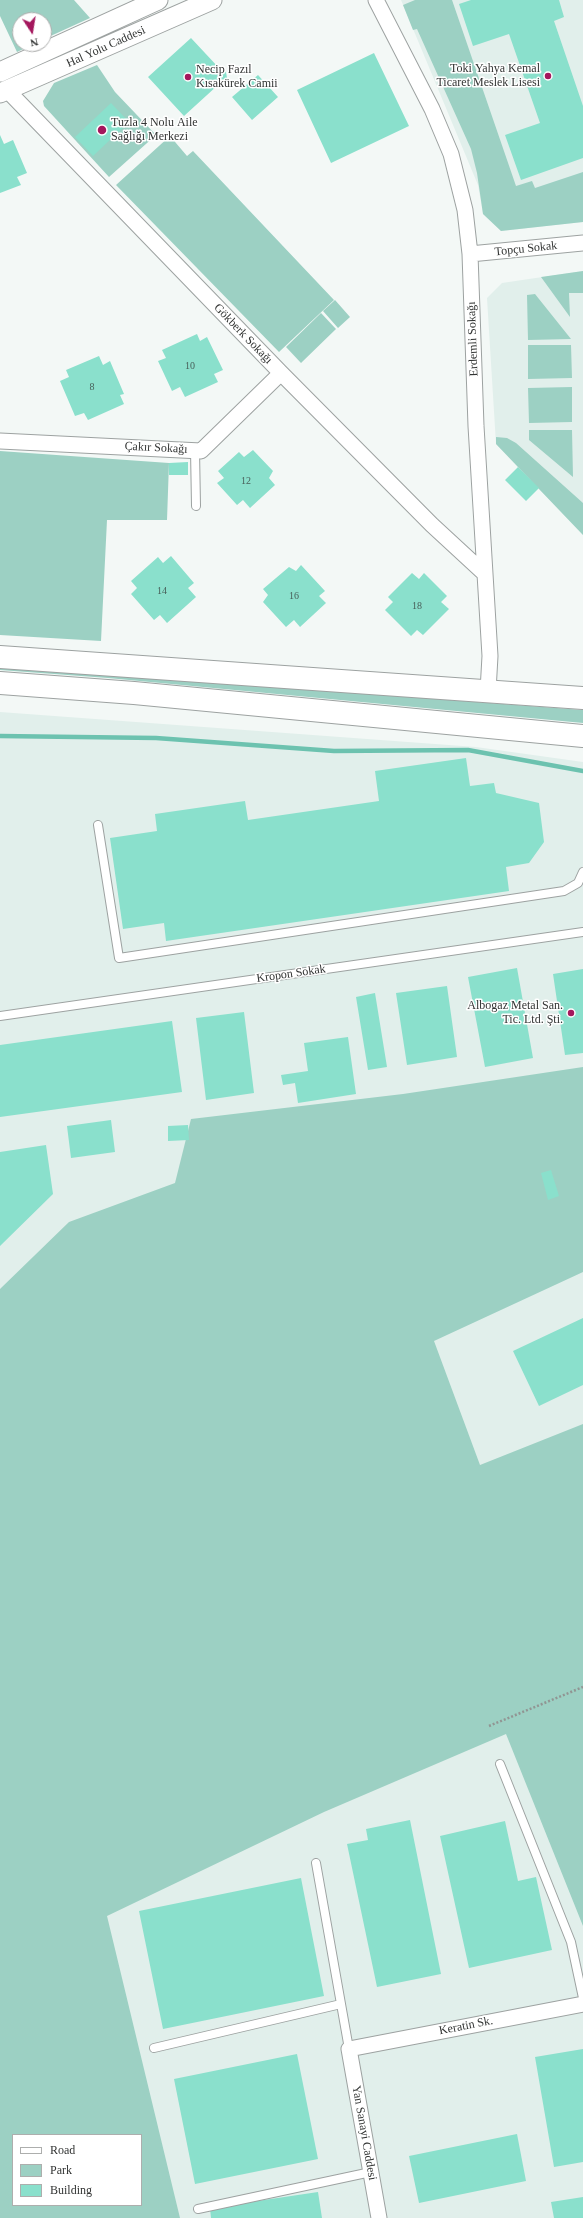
<!DOCTYPE html>
<meta charset="utf-8">
<style>
body{margin:0}
#map{position:relative;width:583px;height:2218px;overflow:hidden;background:#f3f8f6;font-family:Georgia,serif}
canvas{display:block}
.legend{position:absolute;left:12px;top:2134px;width:130px;height:72px;box-sizing:border-box;background:#fff;border:1px solid #adaead;margin:0;padding:5px 7px;list-style:none;font-size:12px;color:#323433}
.legend li{display:flex;align-items:center;gap:8px;height:20px}
.legend b{width:20px;border:1px solid #adaead}
.north{position:absolute;left:12px;top:12px;width:40px;height:40px;box-sizing:border-box;background:#fff;border:1px solid #adaead;border-radius:50%;rotate:168deg;font-size:11px;font-weight:700;line-height:16px;text-align:center;color:#323433}
.north::after{content:'';display:block;margin:auto;width:14px;height:18px;background:#a4175d;clip-path:polygon(50% 0,100% 100%,50% 72%,0 100%)}
</style>
<div id="map">
<canvas width="583" height="2218"></canvas>
<ul class="legend">
<li><b style="height:5px;background:#fff"></b>Road</li>
<li><b style="height:11px;background:#9cd0c3"></b>Park</li>
<li><b style="height:11px;background:#8ae0cc"></b>Building</li>
</ul>
<div class="north">N</div>
</div>
<script>
const ctx = document.querySelector('canvas').getContext('2d');
ctx.lineJoin = 'round';
function fill(path, color) { ctx.fillStyle = color; ctx.fill(path, 'evenodd'); }
const toPath = rows => new Path2D(rows.map(r => 'M' + r).join(''));
function stroke(path, color, width, dash) { ctx.strokeStyle = color; ctx.lineWidth = width; ctx.lineCap = dash ? 'butt' : 'round'; ctx.setLineDash(dash || []); ctx.stroke(path); }
function drawText(font, color, halo, rows, align = 'center') {
  ctx.font = font + ' Georgia,serif'; ctx.lineWidth = 3; ctx.setLineDash([]); ctx.textBaseline = 'middle'; ctx.strokeStyle = halo; ctx.fillStyle = color; for (const [text, x, y, turn = 0] of rows) {
    ctx.save(); ctx.translate(x, y); ctx.rotate((+turn || 0) * Math.PI / 180); ctx.textAlign = isNaN(turn) ? turn : align; if (halo) ctx.strokeText(text, 0, 0); ctx.fillText(text, 0, 0); ctx.restore();
  }
}
fill(toPath([
 [401,0,583,0,583,222,501,231,483,214,478,185],
 [583,271,583,535,496,444,487,298,502,283],
 [0,712,476,747,583,762,583,2218,0,2218],
 [13,2135,141,2135,141,2205,13,2205]
]), '#e1efeb');
fill(toPath([
 [0,0,74,0,90,18,44,39,44,20,20,20,20,44,34,44,17,52,0,16],
 [415,0,452,0,516,186,532,181,535,188,583,172,583,222,501,231,483,214,477,173,471,149,417,29,413,30,403,5],
 [97,65,115,92,156,135,109,177,44,106,43,101,54,83],
 [170,136,187,156,193,151,334,300,279,352,116,185],
 [583,271,583,293,569,293,570,317,541,277],
 [535,294,571,339,528,340,527,295],
 [335,300,350,317,338,328,323,311],
 [321,313,336,329,301,363,286,347],
 [528,345,571,345,572,378,528,379],
 [572,387,572,422,529,423,528,388],
 [529,430,572,430,573,477,529,440],
 [496,437,507,438,516,443,583,503,583,535,496,444],
 [0,451,169,463,167,520,107,520,101,641,0,635],
 [0,666,583,710,583,723,108,678,0,670],
 [583,1067,583,1272,434,1341,480,1465,583,1424,583,1926,506,1734,324,1812,107,1916,180,2218,0,2218,0,1289,69,1222,175,1183,191,1119,403,1094],
 [13,2135,141,2135,141,2205,13,2205]
]), '#9cd0c3');
stroke(toPath([
 [0,736,156,738,334,751,468,750,583,771]
]), '#6cc2af', 4.5);
fill(toPath([
 [471,0,559,0,564,17,554,21,583,106,583,158,521,180,505,135,540,123,509,34,473,46,459,4],
 [191,38,219,68,226,72,227,78,225,83,218,85,184,116,148,77],
 [374,53,409,126,331,163,297,90],
 [258,75,278,97,252,120,232,97],
 [111,103,129,122,93,156,75,137],
 [0,135,4,144,13,140,27,173,17,177,21,185,0,193],
 [197,334,200,341,207,337,223,370,214,374,218,382,185,397,180,387,172,391,158,361,166,358,162,350],
 [99,356,103,365,110,361,124,394,120,395,124,404,88,420,84,413,75,416,60,381,69,377,66,370],
 [253,450,273,471,269,478,275,485,250,508,243,500,237,505,217,483,224,478,218,471,239,452,244,457],
 [188,462,188,475,169,475,169,463],
 [518,467,539,488,526,501,505,480],
 [171,556,194,583,188,588,196,597,167,623,160,615,154,620,131,594,137,588,131,581,158,557,163,563],
 [301,565,325,591,319,596,326,603,300,627,294,620,286,627,263,602,268,595,263,589,289,567,296,571],
 [412,573,419,579,424,573,447,596,441,602,449,609,423,635,417,630,411,636,385,610,393,602,388,597],
 [466,758,470,786,494,783,496,793,539,803,544,842,529,863,506,867,509,891,166,941,164,923,123,929,110,838,157,831,155,814,245,801,248,820,379,801,375,771],
 [517,968,533,1058,485,1067,468,977],
 [583,969,583,1053,565,1055,553,974],
 [447,986,457,1057,407,1065,396,993],
 [375,993,387,1067,368,1070,356,997],
 [244,1012,254,1093,206,1100,196,1018],
 [172,1021,182,1092,0,1117,0,1045],
 [348,1037,356,1094,298,1103,295,1083,283,1085,281,1075,308,1071,304,1043],
 [111,1120,115,1152,71,1158,67,1126],
 [188,1125,189,1140,168,1141,168,1126],
 [46,1145,53,1194,0,1246,0,1152],
 [551,1170,559,1196,548,1200,541,1173],
 [583,1318,583,1385,539,1406,513,1351],
 [410,1820,441,1974,377,1987,347,1844,368,1840,366,1829],
 [505,1821,518,1881,536,1877,552,1950,469,1968,440,1836],
 [301,1878,324,1996,163,2029,139,1911],
 [583,2049,583,2162,554,2167,535,2057],
 [297,2054,318,2159,195,2184,174,2079],
 [517,2134,526,2181,419,2203,409,2156],
 [318,2192,322,2218,211,2218,210,2208],
 [583,2197,583,2218,554,2218,551,2202]
]), '#8ae0cc');
const service = toPath([
 [195,450,196,506],
 [98,825,119,958,564,891,578,883,583,872],
 [0,1016,583,932],
 [500,1764,571,1942,583,1998],
 [316,1863,349,2049],
 [154,2048,341,2004],
 [198,2209,371,2172]
]);
const minor = toPath([
 [376,0,432,109,451,154,465,210,470,254,476,426,490,656,488,691],
 [7,90,281,373,432,525,484,573],
 [470,254,583,243],
 [0,441,201,451,281,373],
 [379,2218,349,2049,583,2004]
]);
const tertiary = toPath([
 [0,72,158,0],
 [0,93,212,0]
]);
const secondary = toPath([
 [0,657,583,698],
 [0,683,134,693,583,736]
]);
stroke(service, '#9da2a1', 10);
stroke(minor, '#9da2a1', 17);
stroke(tertiary, '#9da2a1', 21);
stroke(secondary, '#9da2a1', 24);
stroke(toPath([
 [489,1726,583,1687]
]), '#919593', 2.5, [2, 2]);
stroke(service, '#fff', 8);
stroke(minor, '#fff', 15);
stroke(tertiary, '#fff', 19);
stroke(secondary, '#fff', 22);
for (const [x, y, r, color] of [
 [548,76,4,"#a4175d"],
 [188,77,4,"#a4175d"],
 [102,130,5,"#a4175d"],
 [571,1013,4,"#a4175d"]
]) { const dot = new Path2D(); dot.arc(x, y, r, 0, 2 * Math.PI); ctx.fillStyle = color; ctx.fill(dot); stroke(dot, '#fff', 1.5); }
drawText('10px', '#485f59', null, [
 ["10",190,366],
 ["8",92,387],
 ["12",246,481],
 ["14",162,591],
 ["16",294,596],
 ["18",417,606]
]);
drawText('12px', '#323433', '#fff', [
 ["Hal Yolu Caddesi",106,47,-24],
 ["Topçu Sokak",526,249,-6],
 ["Gökberk Sokağı",243,334,46],
 ["Erdemli Sokağı",473,339,-92],
 ["Çakır Sokağı",156,448,3],
 ["Kropon Sokak",291,974,-8],
 ["Keratin Sk.",466,2026,-11],
 ["Yan Sanayi Caddesi",364,2133,80]
]);
drawText('12px', '#323433', '#fff', [
 ["Toki Yahya Kemal",540,69],
 ["Ticaret Meslek Lisesi",540,83],
 ["Necip Fazıl",196,70,"left"],
 ["Kısakürek Camii",196,84,"left"],
 ["Tuzla 4 Nolu Aile",111,123,"left"],
 ["Sağlığı Merkezi",111,137,"left"],
 ["Albogaz Metal San.",563,1006],
 ["Tic. Ltd. Şti.",563,1020]
], 'right');
</script>
